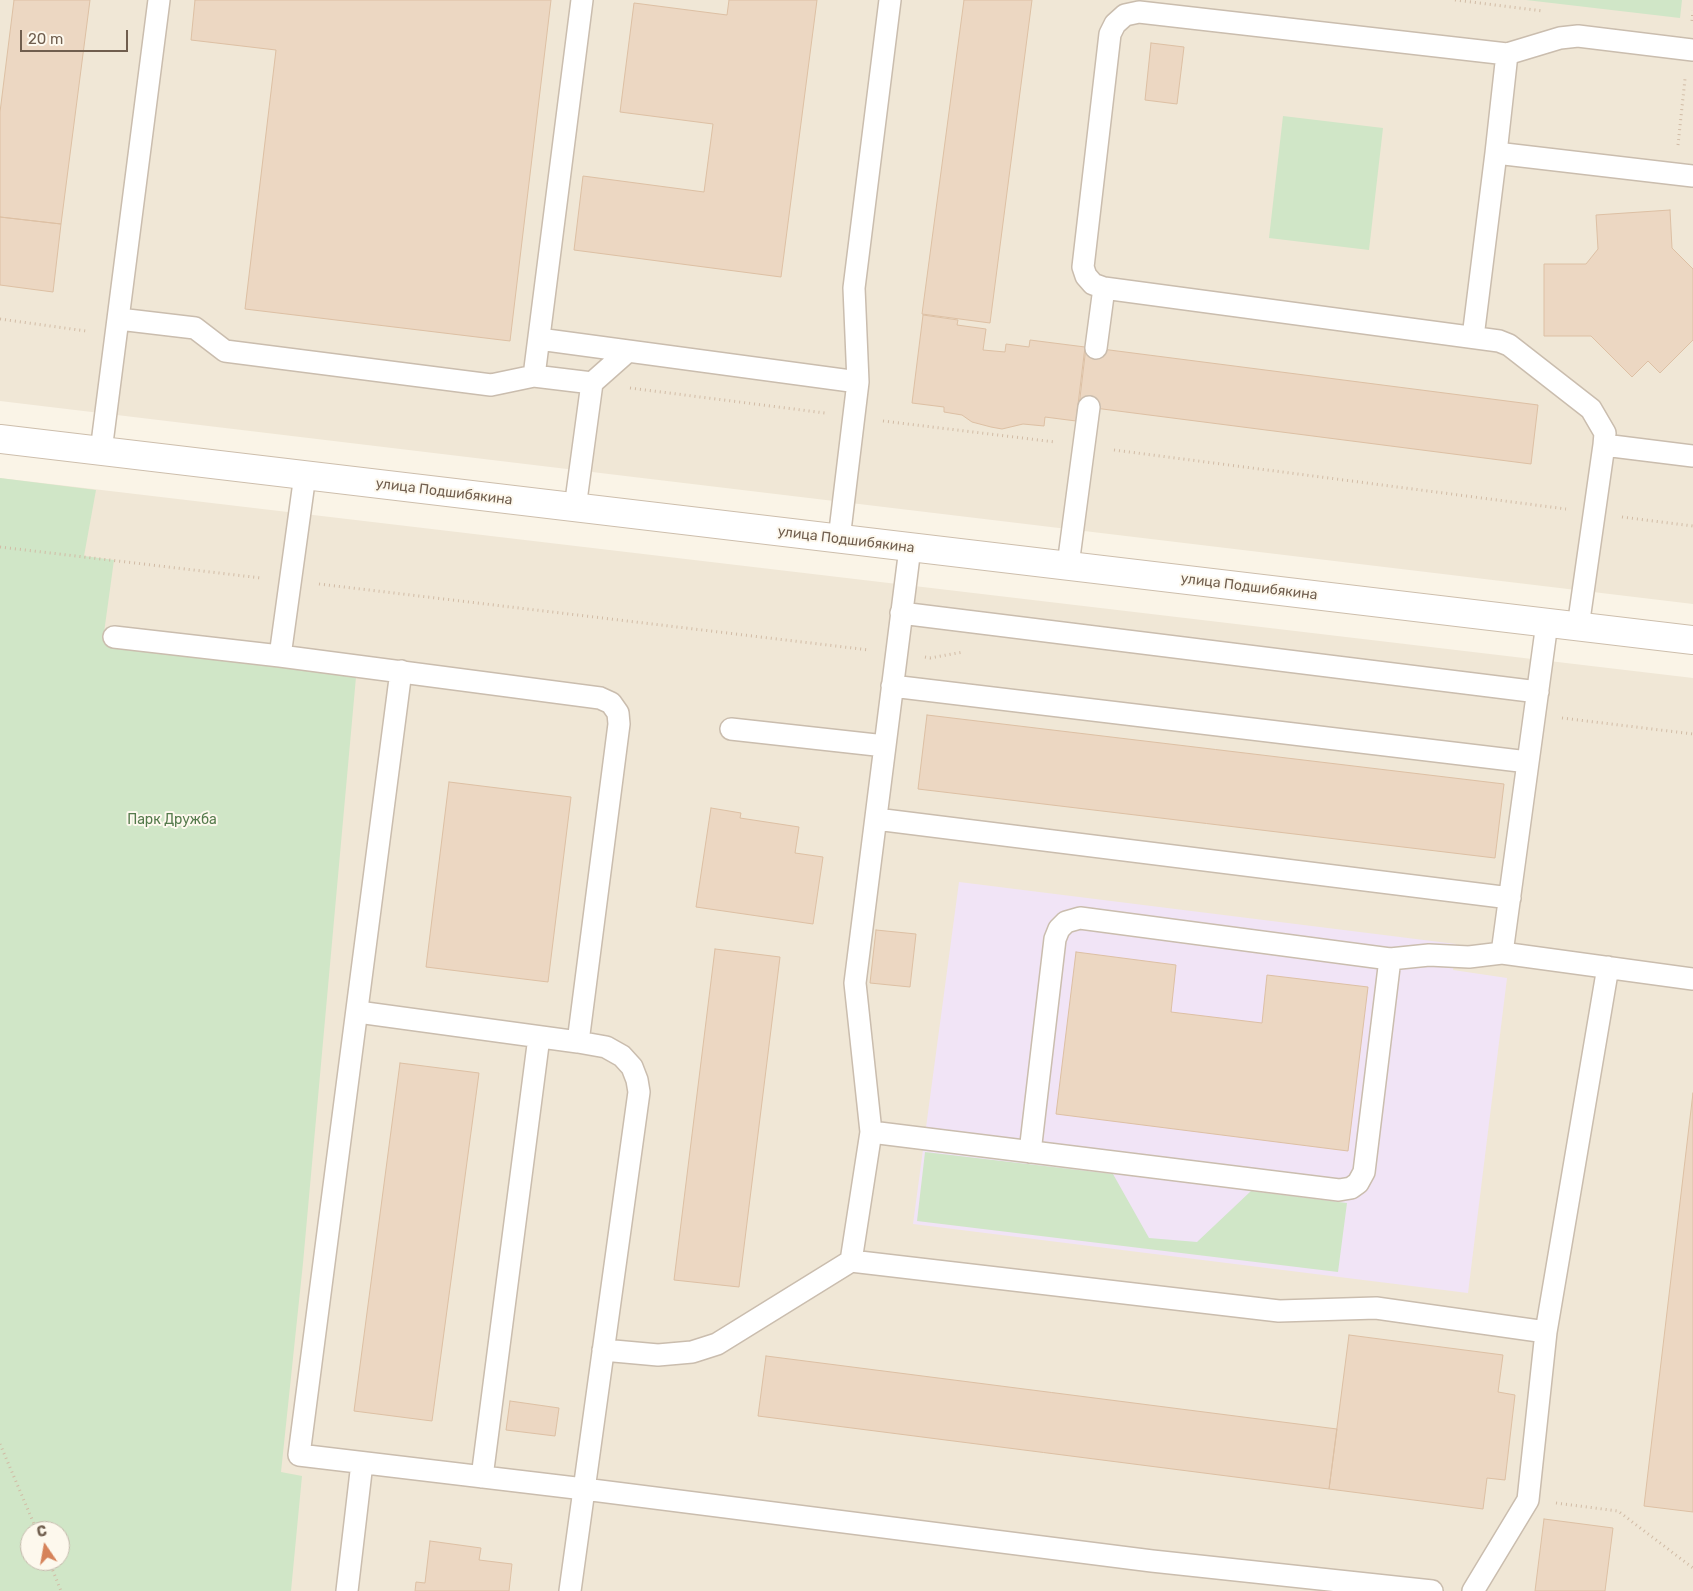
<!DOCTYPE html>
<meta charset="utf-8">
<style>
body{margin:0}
#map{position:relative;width:1693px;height:1591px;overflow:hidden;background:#faf4e7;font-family:Rubik,sans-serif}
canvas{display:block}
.north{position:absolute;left:20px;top:1521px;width:50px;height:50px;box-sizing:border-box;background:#fdf8ed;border:1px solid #c5baad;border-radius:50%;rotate:348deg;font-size:14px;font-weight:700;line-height:20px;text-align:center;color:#705e4e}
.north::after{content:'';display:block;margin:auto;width:18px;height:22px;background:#d6835a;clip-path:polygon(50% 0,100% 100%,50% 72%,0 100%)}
.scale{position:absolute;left:20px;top:30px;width:108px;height:22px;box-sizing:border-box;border:2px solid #705e4e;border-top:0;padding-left:6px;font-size:15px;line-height:18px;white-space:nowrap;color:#705e4e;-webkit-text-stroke:4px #fdf8ed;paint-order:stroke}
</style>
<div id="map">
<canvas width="1693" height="1591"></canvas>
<div class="north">С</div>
<div class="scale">20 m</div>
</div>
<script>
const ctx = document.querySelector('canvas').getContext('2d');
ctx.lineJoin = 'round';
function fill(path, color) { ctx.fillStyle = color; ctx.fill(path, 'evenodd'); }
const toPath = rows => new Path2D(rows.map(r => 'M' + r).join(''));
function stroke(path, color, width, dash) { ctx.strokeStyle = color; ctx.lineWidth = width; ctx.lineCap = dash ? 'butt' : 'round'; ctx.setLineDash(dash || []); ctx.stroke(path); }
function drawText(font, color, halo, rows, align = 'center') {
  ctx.font = font + ' Rubik,sans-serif'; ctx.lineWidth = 4; ctx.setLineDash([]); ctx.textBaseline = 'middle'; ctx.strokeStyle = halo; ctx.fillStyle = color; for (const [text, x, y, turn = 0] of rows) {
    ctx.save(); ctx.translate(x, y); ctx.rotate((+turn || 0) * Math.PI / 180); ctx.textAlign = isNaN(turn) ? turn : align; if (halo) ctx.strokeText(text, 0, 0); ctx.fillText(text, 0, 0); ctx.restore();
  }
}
fill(toPath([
 [0,0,1693,0,1693,604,0,401],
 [0,478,1693,678,1693,1591,0,1591],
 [30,1531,60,1531,60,1561,30,1561]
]), '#f0e7d6');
fill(toPath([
 [959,882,1456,944,1453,970,1507,978,1468,1293,913,1224]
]), '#f1e4f6');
fill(toPath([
 [1526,0,1682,0,1680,18],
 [1283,116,1383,128,1369,250,1269,238],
 [0,478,96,490,84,556,114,560,103,640,357,666,303,1263,281,1472,302,1476,291,1591,0,1591],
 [30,1531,60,1531,60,1561,30,1561],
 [925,1152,1113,1174,1149,1238,1197,1242,1251,1191,1347,1203,1338,1272,917,1221]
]), '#d0e6c7');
const building = toPath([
 [14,0,90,0,61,224,0,217,0,112,14,0],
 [195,0,551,0,510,341,245,309,276,50,191,40,195,0],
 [729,0,817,0,781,277,574,250,583,176,704,192,713,124,620,112,634,3,727,15,729,0],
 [964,0,1032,0,990,323,922,314,964,0],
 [1151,43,1184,47,1177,104,1145,100,1151,43],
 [1670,210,1672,248,1693,269,1693,340,1660,373,1648,361,1632,377,1591,336,1544,336,1544,264,1586,264,1598,249,1596,215,1670,210],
 [0,217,61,224,53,292,0,285,0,217],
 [923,315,958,320,957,325,986,329,983,350,1005,352,1006,344,1029,347,1030,340,1085,347,1076,421,1045,417,1044,426,1023,424,1002,429,991,427,972,422,962,415,944,412,944,407,912,403,923,315],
 [1086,347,1538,405,1531,464,1079,406,1086,347],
 [927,715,1504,784,1495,858,918,789,927,715],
 [449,782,571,797,548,982,426,967,449,782],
 [711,808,741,813,740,818,799,827,795,853,823,857,813,924,696,907,711,808],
 [876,930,916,934,910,987,870,983,876,930],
 [715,949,780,957,739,1287,674,1280,715,949],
 [1076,952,1176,965,1171,1012,1262,1023,1267,975,1368,987,1348,1151,1056,1114,1076,952],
 [400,1063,479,1073,432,1421,354,1411,400,1063],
 [1693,1093,1693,1512,1644,1506,1693,1093],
 [1349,1335,1503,1355,1498,1392,1515,1395,1505,1480,1487,1478,1483,1509,1329,1489,1349,1335],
 [766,1356,1337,1429,1329,1489,758,1416,766,1356],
 [510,1401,559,1408,555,1436,506,1430,510,1401],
 [1544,1519,1613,1528,1605,1591,1535,1591,1544,1519],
 [430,1541,481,1548,479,1560,512,1564,509,1591,415,1591,416,1582,425,1583,430,1541]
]);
fill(building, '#ecd7c2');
stroke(building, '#ddc0a4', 1);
const lane = toPath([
 [1496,153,1507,54],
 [1104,288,1093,284,1086,276,1083,267,1110,34,1115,24,1125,15,1139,12,1507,54,1560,38,1578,36,1693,50],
 [119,319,195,328,225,351,491,385,534,376],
 [1473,337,1496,153,1693,176],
 [539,339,858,382],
 [1096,348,1104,288,1499,341,1509,345,1591,409,1605,433,1604,445],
 [592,383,627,352],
 [101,451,159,0],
 [305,475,280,656,600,698,611,703,618,713,619,724,578,1042],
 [575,508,592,383,534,376,582,0],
 [839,539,858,382,854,288,890,0],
 [1068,565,1089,407],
 [901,613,1538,692],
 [1547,623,1502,953,1693,979],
 [1578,627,1604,445,1693,456],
 [114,637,280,656],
 [401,671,299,1455,584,1489,1152,1561,1432,1591],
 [892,686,1528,762],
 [731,729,885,746],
 [876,819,1510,898],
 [358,1012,578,1042,606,1047,622,1056,632,1067,637,1080,639,1092,570,1591],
 [871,1132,1339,1190,1351,1188,1358,1183,1364,1172,1390,959],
 [1030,1152,1055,939,1059,929,1066,922,1080,918,1390,959,1429,955,1469,957,1502,953],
 [851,1261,1279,1311,1376,1308,1546,1332,1528,1500,1473,1591],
 [1546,1332,1608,967],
 [603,1350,658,1355,692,1352,717,1344,851,1261,871,1132,855,983,910,548],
 [482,1477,539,1037],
 [347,1591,362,1463]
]);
const secondary = toPath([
 [0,439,1693,640]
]);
stroke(lane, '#cabdae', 24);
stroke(secondary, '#cdbeac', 30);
stroke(toPath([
 [1455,0,1543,11],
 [1692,21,1693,11],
 [1678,145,1685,79],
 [0,319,86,331],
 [630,388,825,413],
 [883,421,1055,442],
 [1114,450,1566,509],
 [1622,517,1693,526],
 [0,547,261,578],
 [319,584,869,650],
 [925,657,930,658,963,652],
 [1562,718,1693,734],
 [0,1444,37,1531],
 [1556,1503,1618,1511,1693,1568],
 [49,1561,61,1591]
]), '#d1bba5', 3, [1, 4]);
stroke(lane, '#fff', 21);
stroke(secondary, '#fff', 28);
drawText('14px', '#705e4e', '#fdf8ed', [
 ["улица Подшибякина",444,492,7],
 ["улица Подшибякина",846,540,7],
 ["улица Подшибякина",1249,587,7]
]);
drawText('14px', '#547a4b', '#fdf8ed', [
 ["Парк Дружба",172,820]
]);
</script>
